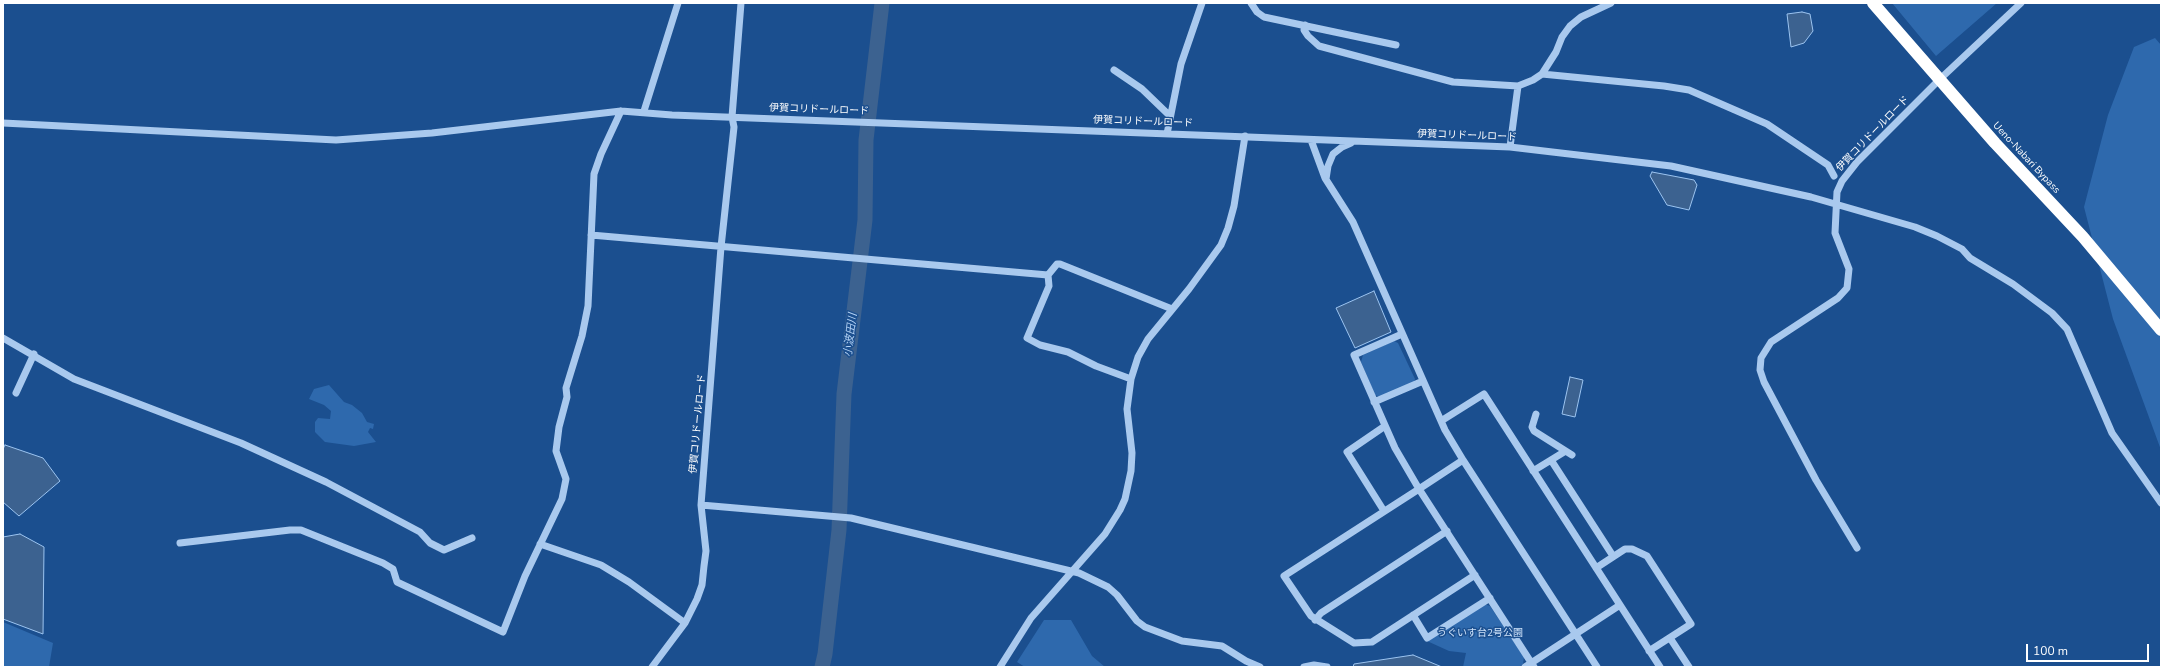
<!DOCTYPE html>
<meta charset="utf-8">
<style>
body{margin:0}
#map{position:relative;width:2164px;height:670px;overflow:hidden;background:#1b4f8f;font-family:"Nunito Sans",sans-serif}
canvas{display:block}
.frame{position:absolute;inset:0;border:4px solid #fff;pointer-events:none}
.scale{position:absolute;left:2026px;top:644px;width:123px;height:18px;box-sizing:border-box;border:2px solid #fff;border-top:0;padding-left:5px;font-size:12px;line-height:14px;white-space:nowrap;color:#fff;-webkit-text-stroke:3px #1b4f8f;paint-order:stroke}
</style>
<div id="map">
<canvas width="2164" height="670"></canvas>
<div class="frame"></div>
<div class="scale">100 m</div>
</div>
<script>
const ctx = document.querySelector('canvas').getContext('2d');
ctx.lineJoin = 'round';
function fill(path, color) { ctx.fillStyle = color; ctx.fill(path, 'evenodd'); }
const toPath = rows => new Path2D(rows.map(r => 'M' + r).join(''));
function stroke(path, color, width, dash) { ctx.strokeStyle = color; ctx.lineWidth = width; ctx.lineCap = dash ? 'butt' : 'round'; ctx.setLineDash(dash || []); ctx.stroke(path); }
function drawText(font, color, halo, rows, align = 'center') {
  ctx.font = font + ' "Nunito Sans","Noto Sans JP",sans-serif'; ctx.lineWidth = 3; ctx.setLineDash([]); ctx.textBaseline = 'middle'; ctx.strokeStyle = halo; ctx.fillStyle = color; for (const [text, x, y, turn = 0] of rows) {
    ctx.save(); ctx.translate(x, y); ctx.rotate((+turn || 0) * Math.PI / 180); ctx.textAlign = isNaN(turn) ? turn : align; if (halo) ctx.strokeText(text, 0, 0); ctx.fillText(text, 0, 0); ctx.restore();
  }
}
fill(toPath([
 [1892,3,1997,3,1936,56],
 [2155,38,2161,45,2161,450,2113,319,2084,207,2108,115,2134,47],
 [1394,341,1398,343,1415,379,1414,382,1380,397,1375,395,1361,362,1363,355],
 [329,385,344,402,352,405,362,413,367,422,374,424,373,429,370,428,368,432,376,442,354,446,325,442,315,432,315,422,318,418,330,419,331,411,324,405,309,399,314,389],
 [1484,604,1490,606,1524,657,1523,664,1519,667,1463,667,1466,653,1449,651,1427,641],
 [1044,620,1071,620,1092,656,1105,667,1025,667,1017,662],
 [3,622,53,643,49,667,3,667]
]), '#2e69ad');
const water = toPath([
 [1802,12,1810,14,1813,31,1804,43,1791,47,1787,14,1802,12],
 [1652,172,1694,180,1697,185,1689,210,1667,205,1650,176,1652,172],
 [1374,291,1391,332,1355,348,1336,308,1374,291],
 [1570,377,1583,380,1575,417,1562,414,1570,377],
 [5,445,43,458,60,481,19,516,3,502,3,449,5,445],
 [20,534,44,547,43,634,3,619,3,537,20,534],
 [1413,655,1442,667,1353,667,1354,664,1413,655]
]);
fill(water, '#3c6290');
stroke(water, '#9cc4f0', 1);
stroke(toPath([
 [822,667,825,654,839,530,844,394,865,220,866,140,882,3]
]), '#3c6290', 15);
stroke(toPath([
 [1251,3,1257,12,1264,17,1396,45],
 [1305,25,1304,30,1308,36,1319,46,1453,82,1518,86,1533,80,1542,74,1556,52,1562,37,1570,26,1581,17,1611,3],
 [1114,70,1142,89,1170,116],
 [1542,74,1664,86,1689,90,1767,124,1828,165,1834,176],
 [644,111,678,3],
 [3,123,336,140,432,133,621,111,672,115,1510,147,1671,166,1811,197,1915,227,1937,236,1962,249,1970,258,2013,284,2052,313,2067,329,2112,433,2161,503],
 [1167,134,1181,64,1202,3],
 [1311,140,1325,178,1353,222,1445,430,1463,460,1597,667],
 [1510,147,1518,86],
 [1326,179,1328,166,1333,154,1342,147,1351,143],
 [591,235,1048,275],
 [1402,334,1354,355,1395,448,1419,489,1284,576,1311,616,1354,643,1372,642,1475,575],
 [3,338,74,379,241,443,326,482,420,532,430,543,444,550,472,538],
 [1131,379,1096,366,1068,352,1040,345,1027,338,1049,286,1048,275,1057,264,1060,264,1172,309],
 [16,393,34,354],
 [1374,402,1423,381],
 [1536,414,1532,427,1534,431,1572,455],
 [1441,421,1484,394,1660,667],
 [1463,460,1419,489,1534,667],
 [1551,460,1564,452],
 [1533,471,1551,460,1613,556],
 [701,505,851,518,1079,573,1108,587,1117,595,1137,621,1145,627,1182,641,1222,646,1246,661,1260,667],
 [1384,511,1347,452,1385,426],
 [180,543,290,530,301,530,383,563,393,569,397,582,503,632,525,576,562,499,566,479,556,451,559,427,567,397,566,388,582,336,588,306,594,174,601,154,621,111],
 [540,544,601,565,629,582,685,623],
 [1857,548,1816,480,1764,382,1760,370,1761,358,1771,342,1838,298,1847,288,1849,269,1835,233,1837,192,1842,181,1857,162,1939,80,2021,3],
 [1596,568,1625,549,1632,549,1647,556,1691,624,1649,651],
 [1413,615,1427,638,1490,598],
 [1315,620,1321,613,1447,531],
 [1670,638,1689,667],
 [652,667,685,623,697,599,702,585,704,566,706,551,701,505,721,247,734,127,732,117,741,3],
 [1000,667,1031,618,1105,534,1120,510,1125,499,1131,471,1132,453,1127,409,1131,379,1138,357,1148,339,1189,289,1221,245,1228,228,1234,206,1245,136],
 [1304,667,1314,665,1327,667],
 [1525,667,1620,605]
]), '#a9c9ee', 7);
stroke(toPath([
 [1873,3,1995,143,2083,237,2161,330]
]), '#fff', 12);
drawText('10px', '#fff', '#1b4f8f', [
 ["伊賀コリドールロード",819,110,2],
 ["伊賀コリドールロード",1143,122,2],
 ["伊賀コリドールロード",1873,134,-46],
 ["伊賀コリドールロード",1467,136,2],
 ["Ueno-Nabari Bypass",2026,158,47],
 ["伊賀コリドールロード",698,424,-85]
]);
drawText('10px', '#cfe3fa', '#1b4f8f', [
 ["うぐいす台2号公園",1480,634]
]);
drawText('italic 11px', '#b5d3f5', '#1b4f8f', [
 ["小波田川",851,335,-83]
]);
</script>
